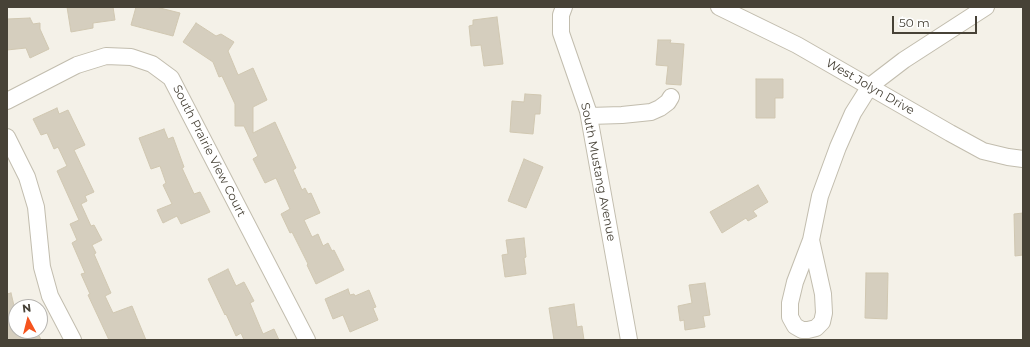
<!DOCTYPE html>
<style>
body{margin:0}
#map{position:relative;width:1030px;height:347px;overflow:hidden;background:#f4f1e8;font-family:Montserrat,sans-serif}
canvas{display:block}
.frame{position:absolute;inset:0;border:8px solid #474237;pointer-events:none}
.north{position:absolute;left:8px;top:299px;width:40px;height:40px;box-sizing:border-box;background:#fff;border:1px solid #b5b3af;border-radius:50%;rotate:353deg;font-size:11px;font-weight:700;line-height:16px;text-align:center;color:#474237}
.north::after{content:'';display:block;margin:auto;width:14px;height:18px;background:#f5541e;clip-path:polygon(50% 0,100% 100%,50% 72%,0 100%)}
.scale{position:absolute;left:892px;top:16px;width:85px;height:18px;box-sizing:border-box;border:2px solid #474237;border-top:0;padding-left:5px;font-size:12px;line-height:14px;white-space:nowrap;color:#474237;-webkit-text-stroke:3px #fff;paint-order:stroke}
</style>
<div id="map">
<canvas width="1030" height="347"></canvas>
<div class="frame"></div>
<div class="north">N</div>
<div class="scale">50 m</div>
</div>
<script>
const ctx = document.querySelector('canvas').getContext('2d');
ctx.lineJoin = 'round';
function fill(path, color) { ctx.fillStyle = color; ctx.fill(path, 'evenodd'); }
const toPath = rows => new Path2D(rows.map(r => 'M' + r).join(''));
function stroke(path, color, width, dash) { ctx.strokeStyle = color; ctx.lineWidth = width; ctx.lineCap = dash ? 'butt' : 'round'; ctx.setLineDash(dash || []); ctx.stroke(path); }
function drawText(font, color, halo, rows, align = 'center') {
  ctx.font = font + ' Montserrat,sans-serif'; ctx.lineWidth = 3; ctx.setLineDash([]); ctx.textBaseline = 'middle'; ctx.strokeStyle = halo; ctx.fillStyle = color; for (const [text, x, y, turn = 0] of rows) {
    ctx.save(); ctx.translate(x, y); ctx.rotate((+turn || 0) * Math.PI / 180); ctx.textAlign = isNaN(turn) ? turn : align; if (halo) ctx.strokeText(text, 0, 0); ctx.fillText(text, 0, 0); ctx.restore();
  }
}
const building = toPath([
 [67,7,113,7,115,20,93,23,93,28,71,32,67,7],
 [136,7,156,7,180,13,173,36,131,25,136,7],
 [497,17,503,64,484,66,481,45,471,46,469,26,473,25,473,20,497,17],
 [30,18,33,24,40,23,40,29,49,49,30,58,26,48,7,50,7,19,30,18],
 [196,23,216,36,221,34,234,42,228,51,238,75,253,68,267,100,253,107,253,133,275,122,296,168,293,170,302,190,305,188,308,194,311,193,320,213,304,220,312,237,318,234,323,246,328,243,332,251,334,250,344,270,316,284,307,265,308,264,292,232,290,233,281,214,290,209,276,178,265,183,253,159,258,156,244,126,235,126,235,104,222,76,219,77,213,62,183,42,196,23],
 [658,40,671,40,670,43,684,44,681,85,666,84,668,66,656,65,658,40],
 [756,79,783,79,783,98,775,98,775,118,756,118,756,79],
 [525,94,541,95,540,114,535,114,533,134,510,132,512,101,524,102,525,94],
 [57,108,59,114,68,110,85,145,74,150,94,192,85,196,87,201,81,204,91,226,94,225,102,240,92,245,96,253,94,254,111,293,105,296,113,313,132,306,146,340,109,340,88,295,90,294,81,274,85,273,72,243,77,240,70,224,79,220,57,171,67,166,58,147,54,149,47,133,41,135,33,119,57,108],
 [164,129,168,139,173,137,184,167,182,168,194,194,200,192,210,212,181,224,177,216,163,223,157,210,172,204,163,185,166,183,160,166,151,169,139,138,164,129],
 [524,159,543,167,526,208,508,201,524,159],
 [758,185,768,202,753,211,757,216,748,221,746,218,722,233,710,212,758,185],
 [1023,213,1023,255,1015,256,1014,214,1023,213],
 [524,238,526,257,524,258,526,274,505,277,502,255,508,254,506,240,524,238],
 [228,269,236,286,244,282,254,301,250,303,263,334,274,329,279,340,244,340,241,333,236,336,226,314,225,315,208,279,228,269],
 [866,273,888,273,887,319,865,318,866,273],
 [705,283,710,315,703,316,705,327,685,330,684,320,680,321,678,306,692,303,689,285,705,283],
 [348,289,350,295,354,294,355,296,369,290,376,307,373,308,378,320,350,332,343,315,333,319,325,299,348,289],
 [11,293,15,310,16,310,16,331,37,331,41,340,7,340,7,294,11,293],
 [574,304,577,327,582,326,584,340,554,340,549,308,574,304]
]);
fill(building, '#d5cebe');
stroke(building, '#d0c7b1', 1);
const minor = toPath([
 [564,7,561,15,561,33,588,111,629,340],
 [719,7,797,45,950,133,983,151,1008,157,1023,159],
 [7,101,77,65,106,56,131,57,152,64,171,78,307,340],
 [589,116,622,115,651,112,660,108,668,102,671,97],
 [7,137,27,177,36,207,42,267,50,296,73,340],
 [811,240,820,196,838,147,853,113,870,86,904,60,986,7],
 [811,240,823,294,824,313,822,322,816,328,808,330,802,330,795,326,790,317,790,303,795,282,811,240]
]);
stroke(minor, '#c2bdae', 18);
stroke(minor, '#fff', 16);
drawText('12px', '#474237', '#fff', [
 ["West Jolyn Drive",870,87,30],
 ["South Prairie View Court",209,151,63],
 ["South Mustang Avenue",598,172,79]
]);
</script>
